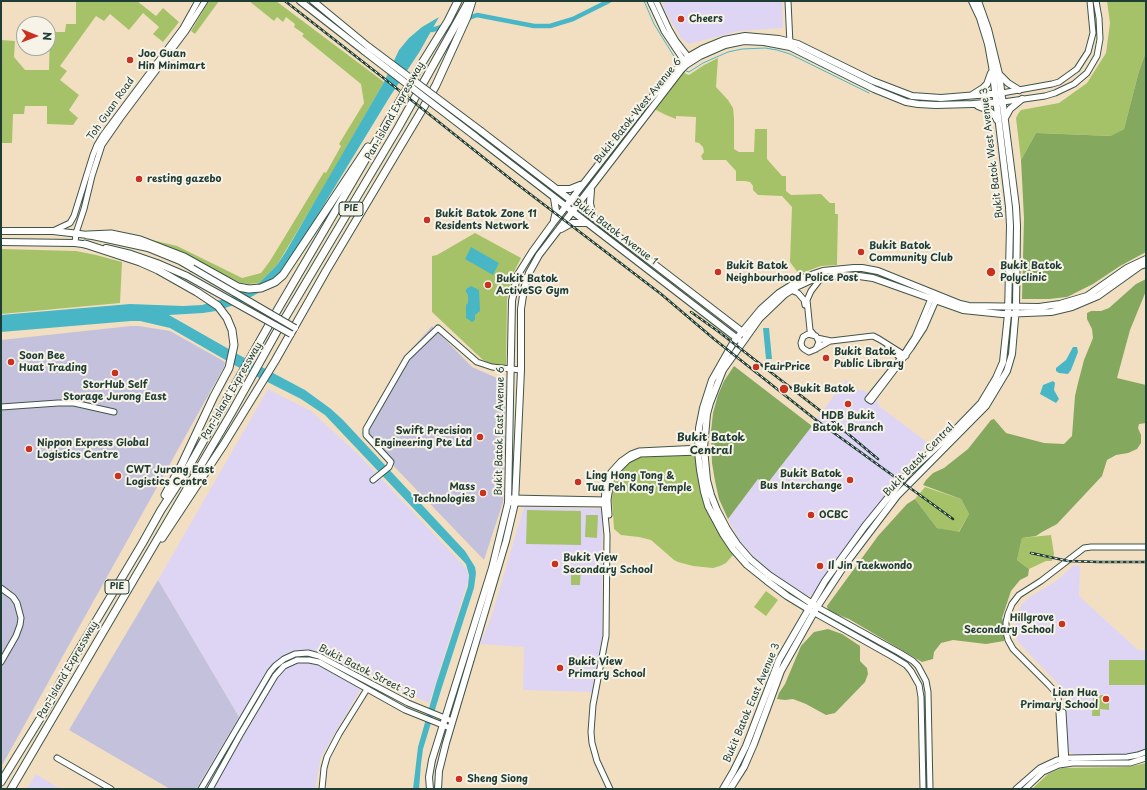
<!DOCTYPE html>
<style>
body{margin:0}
#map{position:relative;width:1147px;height:790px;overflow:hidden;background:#f2dfc2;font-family:"Playpen Sans",sans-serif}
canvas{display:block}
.frame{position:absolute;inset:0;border:2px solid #1f3d34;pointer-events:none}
.north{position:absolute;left:16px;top:16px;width:40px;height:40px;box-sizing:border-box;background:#f7f3e8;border:1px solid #a1aaa0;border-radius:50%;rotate:91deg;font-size:11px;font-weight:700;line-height:16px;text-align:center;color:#1f3d34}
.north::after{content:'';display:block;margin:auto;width:14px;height:18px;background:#c8321e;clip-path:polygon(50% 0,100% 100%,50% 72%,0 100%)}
</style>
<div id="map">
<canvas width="1147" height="790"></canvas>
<div class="frame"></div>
<div class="north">N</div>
</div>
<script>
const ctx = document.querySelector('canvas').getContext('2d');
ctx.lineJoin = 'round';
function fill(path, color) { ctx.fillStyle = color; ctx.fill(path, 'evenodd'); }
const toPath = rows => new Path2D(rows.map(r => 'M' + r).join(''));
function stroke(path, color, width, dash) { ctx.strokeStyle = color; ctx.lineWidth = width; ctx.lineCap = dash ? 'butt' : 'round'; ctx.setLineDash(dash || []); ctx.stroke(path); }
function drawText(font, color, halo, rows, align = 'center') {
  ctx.font = font + ' "Playpen Sans",sans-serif'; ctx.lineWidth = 4; ctx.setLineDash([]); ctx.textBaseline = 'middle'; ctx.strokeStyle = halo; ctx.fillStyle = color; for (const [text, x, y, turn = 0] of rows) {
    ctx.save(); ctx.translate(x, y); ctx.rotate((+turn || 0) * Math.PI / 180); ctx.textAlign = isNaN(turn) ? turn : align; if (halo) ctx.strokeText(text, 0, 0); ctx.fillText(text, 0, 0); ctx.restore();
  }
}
fill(toPath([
 [662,1,782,1,783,28,739,31,689,44,682,39,665,11],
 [846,380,860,391,863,390,877,400,879,406,928,443,860,529,813,595,806,596,770,571,753,556,740,541,728,519,758,479,767,484],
 [268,389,311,411,358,454,465,567,468,573,468,581,429,703,369,675,321,757,315,789,196,789,239,717,158,580],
 [524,507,600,509,602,510,602,636,592,692,523,690,524,647,480,644,491,618],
 [1074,565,1080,566,1079,596,1138,650,1146,650,1146,749,1140,753,1125,755,1075,755,1070,752,1068,750,1064,690,1018,642,1014,630,1016,618,1021,605,1028,598,1056,581],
 [36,774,60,789,27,789]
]), '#ded5f5');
fill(toPath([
 [131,326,139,326,170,331,225,362,224,367,1,767,1,340],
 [432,326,472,367,506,382,503,502,484,560,362,433,406,355],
 [158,580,239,717,196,789,170,789,69,730]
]), '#c3c1db');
fill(toPath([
 [76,1,137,1,156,16,163,8,179,22,163,42,153,34,159,27,143,13,129,30,110,14,104,21,96,16,60,66,67,71,60,80,79,95,69,110,78,118,73,125,47,124,47,106,25,106,24,114,13,114,12,143,1,143,1,40,15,41,14,57,25,70,49,70,50,32,65,32,66,24,76,24],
 [209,1,219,1,195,34,191,31],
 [249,1,276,1,384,82,325,185,277,265,259,283,249,284,241,283,167,247,144,238,177,246,242,278,261,273,270,261,324,172,326,173,341,146,339,144,364,103,361,84,302,36,304,34,294,27,295,24,286,17,283,22,277,17,274,21],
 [1107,1,1146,1,1146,52,1139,71,1124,129,1112,136,1036,133,1021,160,1016,118,1018,114,1021,110,1059,103,1087,83,1106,53,1110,23],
 [718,58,716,87,728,100,733,108,734,118,734,149,739,152,754,152,755,129,767,129,767,159,782,176,786,176,786,191,791,195,821,194,830,203,835,203,835,214,838,214,837,265,821,266,799,274,790,262,792,207,782,196,758,195,753,190,753,186,750,182,745,181,736,181,736,171,726,160,703,160,701,156,704,152,703,147,699,143,695,142,696,117,676,116,676,119,666,115,654,109,684,71,686,74,689,75,704,65],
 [475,233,521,258,513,274,507,300,506,366,492,364,483,360,432,312,432,256,437,255],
 [1,249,76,251,96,255,122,262,120,303,1,314],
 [695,453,699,483,708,511,733,555,726,563,720,566,713,568,693,566,678,562,674,560,651,540,639,537,621,535,614,529,612,500,613,485,617,473,634,456],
 [925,487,961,499,969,514,958,533,937,528,915,499],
 [527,510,581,511,581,545,526,544],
 [586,515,598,515,597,538,585,537],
 [1051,535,1054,554,1052,561,1046,561,1029,569,1017,560,1022,538],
 [571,566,581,566,580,585,571,585],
 [766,591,778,600,766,616,754,607],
 [1109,660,1146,660,1146,685,1109,685],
 [1093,695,1109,695,1109,710,1100,709,1100,716,1092,716],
 [1146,763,1146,789,1032,789,1048,774,1062,768,1128,767]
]), '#a6c269');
fill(toPath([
 [1146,52,1146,252,1120,266,1093,284,1067,297,1049,299,1022,299,1024,218,1021,160,1036,133,1111,136,1124,129,1139,71],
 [1146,279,1146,291,1130,330,1117,378,1146,385,1146,423,1139,424,1138,428,1141,435,1141,443,1137,449,1128,453,1116,455,1107,460,1102,476,1057,524,1042,532,1036,536,1022,538,1017,560,1029,569,1028,576,1020,580,1011,591,1002,618,1004,625,1004,641,986,644,953,640,941,643,934,652,933,659,922,662,849,619,828,611,827,606,878,536,907,504,915,499,937,528,959,532,969,514,961,499,923,485,926,480,933,473,944,468,968,449,991,420,994,419,1006,433,1044,443,1064,444,1072,436,1075,396,1078,383,1084,360,1093,338,1092,329,1087,319,1087,313,1091,311,1101,311,1109,308,1136,284],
 [734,366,812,426,767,484,758,479,728,519,719,499,715,481,712,463,711,431,713,413,718,395,724,381],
 [828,629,842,634,860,646,860,661,867,668,868,674,865,682,835,713,826,715,806,704,793,699,785,700,777,699,779,693,785,684,801,646,814,632]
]), '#84a85d');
fill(toPath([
 [439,17,420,51,389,98,286,267,262,291,240,303,216,311,203,313,169,315,241,356,305,390,331,409,343,420,465,551,475,567,476,573,474,588,442,687,423,749,421,764,419,789,413,789,418,747,436,684,468,586,469,575,466,564,325,415,301,399,236,366,170,328,140,321,131,321,1,332,1,315,130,304,183,306,202,305,231,297,259,283,277,265,285,253,384,82,399,50,409,38,422,27],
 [471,247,499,263,493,275,465,259],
 [471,286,479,290,480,311,475,315,475,320,472,322,466,318,466,305,468,303,468,295,466,292,466,289],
 [763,328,769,328,772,359,766,359],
 [1073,347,1077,347,1078,352,1071,370,1068,374,1059,373,1056,371,1056,368,1066,360],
 [1053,381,1055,383,1054,390,1059,399,1056,403,1040,394,1043,385]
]), '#49b6c5');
stroke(toPath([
 [644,1,654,24,675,58],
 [686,71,689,72,703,63,728,52,742,49,765,48,777,50,790,54,869,93]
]), '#49b6c5', 1);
stroke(toPath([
 [466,19,477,15,534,26,550,26,573,19,609,1],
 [432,30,457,22]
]), '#49b6c5', 4.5);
const minor = toPath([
 [650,1,664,31,686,64],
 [656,1,669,29,676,41,690,59],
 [788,1,790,44],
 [1002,93,1052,84,1059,82,1077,69,1088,52,1093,33,1090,1],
 [1003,102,1045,96,1055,93,1074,84,1087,73,1097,56,1100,39,1099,18,1096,1],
 [53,231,70,223,74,216,93,155,97,145,103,135,183,28,198,1],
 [75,243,76,233,84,209,92,176,102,145,120,119,186,31,205,1],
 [791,290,798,293,804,300,805,305],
 [932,296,915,337,904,354,868,399,871,401,911,348,924,328,937,298],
 [814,335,810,330,807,300,811,291,821,278],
 [817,338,831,341,873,336,879,339,906,356],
 [888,347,902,359],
 [816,349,819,342,816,336,808,334,803,337,801,343,802,347,804,349,809,352,814,350,830,341],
 [1,407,58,403,74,403,114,412],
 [373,480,389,467,391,462,366,435,366,429,407,358,438,328,477,362,492,367,521,370],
 [512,498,606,500],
 [511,503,607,504],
 [609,515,608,500,611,480,614,474,628,460,640,454,701,452],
 [1,588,13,597,17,603,21,618,20,625,16,636,1,662],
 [817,607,900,653,913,661,918,666,926,681,928,692,930,789],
 [813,612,893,657,906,665,911,671,919,685,921,697,923,789],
 [1063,712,1066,763],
 [57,758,111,789],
 [1062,764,1058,695,1049,685,1013,649,1008,640,1006,632,1006,622,1008,614,1012,604,1019,595,1041,581,1084,548,1091,547,1146,547],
 [201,789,270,672,275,666,284,659,295,654,308,653,319,656,408,703,452,721],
 [210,789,240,735,275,676,284,666,297,660,309,660,319,662,405,710,450,728],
 [322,789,324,768,327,757,339,734,367,689],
 [610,789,597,761,592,743,591,732,593,705,606,636,607,535,604,504,605,489,607,479,611,472,621,461,631,454,639,451,701,448],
 [1016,789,1040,768,1057,760,1070,758,1127,757,1138,755,1146,752],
 [1025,789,1043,772,1059,765,1073,763,1130,763,1146,758]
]);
const major = toPath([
 [300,1,364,51],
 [313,1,369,47],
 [999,74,1008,83,1019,90],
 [972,95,983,88,987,84,991,73],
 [978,106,988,110,995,116,997,120],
 [1005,118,1010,109,1022,99],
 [481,131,745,334],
 [476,137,739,340],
 [557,189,570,189,580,185],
 [591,190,590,203,593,218],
 [554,220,556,211,554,198],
 [561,229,572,223,586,223],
 [1,231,53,231,88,235,148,248,180,261,192,268],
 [1,242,75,243,89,245],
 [106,248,131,254,157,263,187,276],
 [814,605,769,575,750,559,737,544,727,529,717,510,711,495,707,480,704,448,707,414,710,403,723,370,760,318,784,295,798,286,811,280,840,275,859,276,873,278,963,310,1002,314,1051,312,1072,307,1098,296,1140,266,1146,264],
 [810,610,787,596,767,581,747,565,733,549,723,534,708,506,704,492,700,470,698,452,699,428,703,408,712,380,733,343,761,309,779,293,805,277,823,271,854,268,862,268,878,271,960,304,969,306,1039,307,1060,304,1087,296,1127,268,1146,259],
 [430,789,429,777,432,760,492,568,508,503,512,301,517,276,532,252,553,223,644,106,688,57,702,49,724,40,745,36,779,39,798,44,873,81,912,96,941,98,1002,93],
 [438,789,439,771,446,743,506,541,515,503,521,370,521,309,524,289,529,273,539,255,681,70,686,65,700,56,725,45,744,41,764,42,790,47,874,89,906,102,918,104,936,105,972,104,1003,102],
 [723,789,733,772,746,746,779,660,825,581,865,526,909,472,953,432,981,403,996,378,1003,362,1008,314,1010,226,1009,207,992,66,988,44,980,18,972,1],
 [730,789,744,767,754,744,781,671,817,607,844,566,897,496,986,406,1007,371,1012,354,1016,307,1017,226,1016,207,999,74,988,29,978,1]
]);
const highway = toPath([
 [88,235,111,234,140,240,184,257,238,287,249,289,261,288,275,282,283,275,368,147],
 [85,244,140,262,158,270,197,292,218,306,227,318,232,330,234,345,229,368,214,396,181,466,165,495],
 [162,538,224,444,275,361,326,271,422,110,436,85,467,17,472,1],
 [1,782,46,709,71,663,142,544,161,510,187,470,278,309,422,63,448,21,458,1],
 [11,789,232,412,276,333,398,128,469,1]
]);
stroke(minor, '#3f5549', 7);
stroke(major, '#3f5549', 8);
stroke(highway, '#3f5549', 9);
stroke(minor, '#fff', 5);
stroke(major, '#fff', 6);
stroke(highway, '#fff', 7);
const rail = toPath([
 [285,1,381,76,513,181,661,294,714,339,816,420,953,519],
 [691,312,719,332,822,412,878,459],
 [1031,553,1068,561,1099,562,1146,562]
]);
stroke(rail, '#1f3d34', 2.5);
stroke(rail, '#f7f3e8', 1, [3]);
const majorBridge = toPath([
 [369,47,481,131],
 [364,51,476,137],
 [192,268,295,328],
 [187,276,291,334]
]);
stroke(majorBridge, '#3f5549', 8, []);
stroke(majorBridge, '#fff', 6);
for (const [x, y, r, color] of [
 [681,19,4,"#c8321e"],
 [130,60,4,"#c8321e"],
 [139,179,4,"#c8321e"],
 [427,220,4,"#c8321e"],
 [861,252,4,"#c8321e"],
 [718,272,4,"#c8321e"],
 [991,272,5,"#c8321e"],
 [488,285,4,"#c8321e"],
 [826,358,4,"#c8321e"],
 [11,362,4,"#c8321e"],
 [756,367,4,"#c8321e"],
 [115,373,4,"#c8321e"],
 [784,389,5,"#c8321e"],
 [848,404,4,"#c8321e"],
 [480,437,4,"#c8321e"],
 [29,449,4,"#c8321e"],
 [118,476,4,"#c8321e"],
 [850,480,4,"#c8321e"],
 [578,482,4,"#c8321e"],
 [483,493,4,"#c8321e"],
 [811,515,4,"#c8321e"],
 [555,564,4,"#c8321e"],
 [820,566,4,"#c8321e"],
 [1062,624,4,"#c8321e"],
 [560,668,4,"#c8321e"],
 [1106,699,4,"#c8321e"],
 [459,779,4,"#c8321e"]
]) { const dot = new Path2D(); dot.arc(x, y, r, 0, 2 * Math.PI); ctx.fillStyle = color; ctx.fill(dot); stroke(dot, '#f7f3e8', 1.5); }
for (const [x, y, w] of [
 [351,209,24],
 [117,587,24]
]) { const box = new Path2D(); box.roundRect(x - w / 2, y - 7, w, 14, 3); ctx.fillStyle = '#f7f3e8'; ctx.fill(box); stroke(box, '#1f3d34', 1); }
drawText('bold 9px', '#1f3d34', null, [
 ["PIE",351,209],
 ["PIE",117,587]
]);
drawText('bold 10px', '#1f3d34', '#f7f3e8', [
 ["Cheers",689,19],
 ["Joo Guan",138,54],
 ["Hin Minimart",138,66],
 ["resting gazebo",147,179],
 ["Bukit Batok Zone 11",435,214],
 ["Residents Network",435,226],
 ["Bukit Batok",869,246],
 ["Community Club",869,258],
 ["Bukit Batok",726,266],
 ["Neighbourhood Police Post",726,278],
 ["Bukit Batok",1000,266],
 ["Polyclinic",1000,278],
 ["Bukit Batok",496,279],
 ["ActiveSG Gym",496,291],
 ["Bukit Batok",834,352],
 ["Public Library",834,364],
 ["Soon Bee",19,356],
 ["Huat Trading",19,368],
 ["FairPrice",764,367],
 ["StorHub Self",115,385,"center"],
 ["Storage Jurong East",115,397,"center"],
 ["Bukit Batok",793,389],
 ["HDB Bukit",848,416,"center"],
 ["Batok Branch",848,428,"center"],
 ["Swift Precision",472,431,"right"],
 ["Engineering Pte Ltd",472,443,"right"],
 ["Nippon Express Global",37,443],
 ["Logistics Centre",37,455],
 ["CWT Jurong East",126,470],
 ["Logistics Centre",126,482],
 ["Bukit Batok",842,474,"right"],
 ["Bus Interchange",842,486,"right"],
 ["Ling Hong Tong &",586,476],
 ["Tua Peh Kong Temple",586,488],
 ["Mass",475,487,"right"],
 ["Technologies",475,499,"right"],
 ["OCBC",819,515],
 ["Bukit View",563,558],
 ["Secondary School",563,570],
 ["Il Jin Taekwondo",828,566],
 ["Hillgrove",1054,618,"right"],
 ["Secondary School",1054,630,"right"],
 ["Bukit View",568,662],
 ["Primary School",568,674],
 ["Lian Hua",1098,693,"right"],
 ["Primary School",1098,705,"right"],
 ["Sheng Siong",467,779]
], 'left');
drawText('10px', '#1f3d34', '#f7f3e8', [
 ["Toh Guan Road",111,109,-55],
 ["Pan-Island Expressway",395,111,-61],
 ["Bukit Batok West Avenue 6",638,111,-51],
 ["Bukit Batok West Avenue 3",992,153,-97],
 ["Bukit Batok Avenue 1",615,232,37],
 ["Pan-Island Expressway",232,391,-60],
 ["Bukit Batok East Avenue 6",500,431,-89],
 ["Bukit Batok Central",919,460,-46],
 ["Pan-Island Expressway",68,670,-60],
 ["Bukit Batok Street 23",367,672,27],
 ["Bukit Batok East Avenue 3",752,703,-67]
]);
drawText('bold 11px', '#1f3d34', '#f7f3e8', [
 ["Bukit Batok",711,438],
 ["Central",711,451]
]);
</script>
